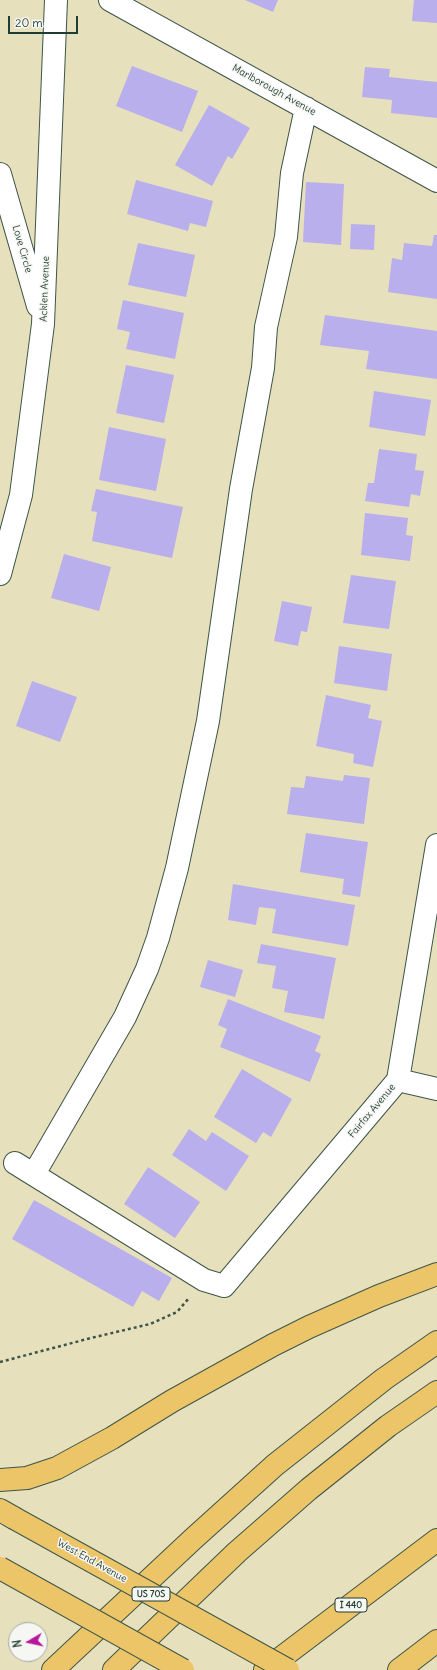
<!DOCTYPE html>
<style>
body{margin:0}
#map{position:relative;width:437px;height:1670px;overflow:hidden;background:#e7e0bc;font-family:Delius,sans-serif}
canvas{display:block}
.north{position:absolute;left:8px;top:1622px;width:40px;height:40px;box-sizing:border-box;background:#f6f6f2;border:1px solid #a0aca6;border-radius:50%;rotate:261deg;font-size:11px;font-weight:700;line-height:16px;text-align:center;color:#1f3d34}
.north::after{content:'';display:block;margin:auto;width:14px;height:18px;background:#b5179e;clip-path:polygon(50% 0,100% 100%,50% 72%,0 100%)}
.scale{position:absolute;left:8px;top:16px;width:70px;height:18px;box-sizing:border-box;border:2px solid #1f3d34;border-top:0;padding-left:5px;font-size:12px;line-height:14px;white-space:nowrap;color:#1f3d34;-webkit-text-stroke:3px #f6f6f2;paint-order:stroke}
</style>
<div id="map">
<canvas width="437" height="1670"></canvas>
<div class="north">N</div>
<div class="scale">20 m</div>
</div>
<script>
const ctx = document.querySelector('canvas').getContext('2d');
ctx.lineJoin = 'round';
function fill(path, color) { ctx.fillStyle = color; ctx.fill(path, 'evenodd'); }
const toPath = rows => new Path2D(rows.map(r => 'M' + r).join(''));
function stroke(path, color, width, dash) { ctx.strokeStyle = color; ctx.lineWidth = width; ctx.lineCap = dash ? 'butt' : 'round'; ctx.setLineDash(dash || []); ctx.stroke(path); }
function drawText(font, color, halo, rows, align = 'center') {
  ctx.font = font + ' Delius,sans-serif'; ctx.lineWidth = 3; ctx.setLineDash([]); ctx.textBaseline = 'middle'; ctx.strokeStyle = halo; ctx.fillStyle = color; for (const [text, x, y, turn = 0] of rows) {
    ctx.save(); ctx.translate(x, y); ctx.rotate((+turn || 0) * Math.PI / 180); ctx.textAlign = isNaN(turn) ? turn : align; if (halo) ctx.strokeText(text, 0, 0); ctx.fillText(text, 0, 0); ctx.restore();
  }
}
fill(toPath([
 [245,0,278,0,273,12],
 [414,0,437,0,437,23,412,21],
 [132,66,198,91,182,132,116,106],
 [365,67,390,69,389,77,437,82,437,118,391,113,392,100,362,97],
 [209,105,250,128,232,159,228,156,212,186,175,165],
 [136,180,213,201,206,227,190,223,188,231,127,214],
 [306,182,344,184,341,245,303,242],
 [351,224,375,225,374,250,350,249],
 [434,235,437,235,437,299,388,292,392,258,402,260,404,243,432,246],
 [138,243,195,255,186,297,128,285],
 [123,300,184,313,175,359,126,349,130,332,117,329],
 [325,315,437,331,437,379,366,369,369,351,320,345],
 [126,365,174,375,164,423,116,413],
 [374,391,431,400,425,436,369,427],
 [109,427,166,439,156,491,99,480],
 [379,449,417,454,415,470,424,471,420,496,411,494,409,507,365,501,368,483,374,483],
 [96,489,183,507,172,558,92,541,97,512,91,511],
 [365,513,408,518,406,535,413,536,410,561,361,555],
 [64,554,111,567,99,611,51,598],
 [351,575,396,581,389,629,343,623],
 [282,601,312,607,307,632,301,631,298,646,274,641],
 [339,646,392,654,387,691,334,683],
 [32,681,77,697,60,742,16,726],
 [326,695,371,705,368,718,382,721,373,767,353,763,354,754,316,746],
 [344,775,370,778,364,824,287,814,291,787,304,788,306,776,343,781],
 [306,833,368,842,360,897,342,894,344,879,300,872],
 [233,884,355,905,348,946,272,933,276,909,259,907,256,925,228,920],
 [261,944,336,958,324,1019,284,1012,288,991,272,988,276,966,257,963],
 [208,960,243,970,235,997,200,987],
 [228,999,321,1036,315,1051,321,1054,310,1082,220,1047,227,1029,218,1025],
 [242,1069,292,1099,271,1137,263,1132,256,1143,214,1117],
 [189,1129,206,1141,212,1132,249,1156,226,1191,172,1155],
 [148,1167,200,1202,175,1238,124,1204],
 [34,1200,172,1278,159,1301,142,1291,133,1307,12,1239]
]), '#b8afec');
const minor = toPath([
 [110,0,437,181],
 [0,174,38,306],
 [0,574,21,495,43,324,56,0],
 [398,1080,437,1089],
 [15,1163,204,1280,224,1286,398,1080,437,845],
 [34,1174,125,1017,147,969,158,938,177,868,208,721,241,489,263,368,266,327,286,237,292,173,306,108]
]);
const major = toPath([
 [0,1510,14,1518]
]);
const highway = toPath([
 [0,1480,27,1478,57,1468,112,1438,172,1401,273,1345,309,1327,379,1296,437,1274],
 [53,1670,193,1539,275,1465,384,1379,437,1342],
 [114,1670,237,1552,309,1489,388,1426,437,1392],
 [265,1670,437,1540],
 [399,1670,437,1641]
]);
stroke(minor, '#3d5548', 24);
stroke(major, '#3d5548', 24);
stroke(highway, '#3d5548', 24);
stroke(toPath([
 [0,1362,91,1338,150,1324,177,1312,189,1298]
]), '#3d5548', 2.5, [3, 3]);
stroke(minor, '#fff', 22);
stroke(major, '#ecc569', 22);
stroke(highway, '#ecc569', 22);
const majorBridge = toPath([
 [14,1518,288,1670],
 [0,1568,183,1670]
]);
stroke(majorBridge, '#3d5548', 24, []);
stroke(majorBridge, '#ecc569', 22);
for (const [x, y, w] of [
 [151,1594,38],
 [351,1605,32]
]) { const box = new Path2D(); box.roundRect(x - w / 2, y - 7, w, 14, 3); ctx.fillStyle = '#f6f6f2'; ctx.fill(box); stroke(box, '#1f3d34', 1); }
drawText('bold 9px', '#1f3d34', null, [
 ["US 70S",151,1594],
 ["I 440",351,1605]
]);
drawText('10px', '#1f3d34', '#f6f6f2', [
 ["Marlborough Avenue",274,90,29],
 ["Love Circle",22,249,74],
 ["Acklen Avenue",45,289,-88],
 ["Fairfax Avenue",372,1111,-50],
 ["West End Avenue",92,1561,29]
]);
</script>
